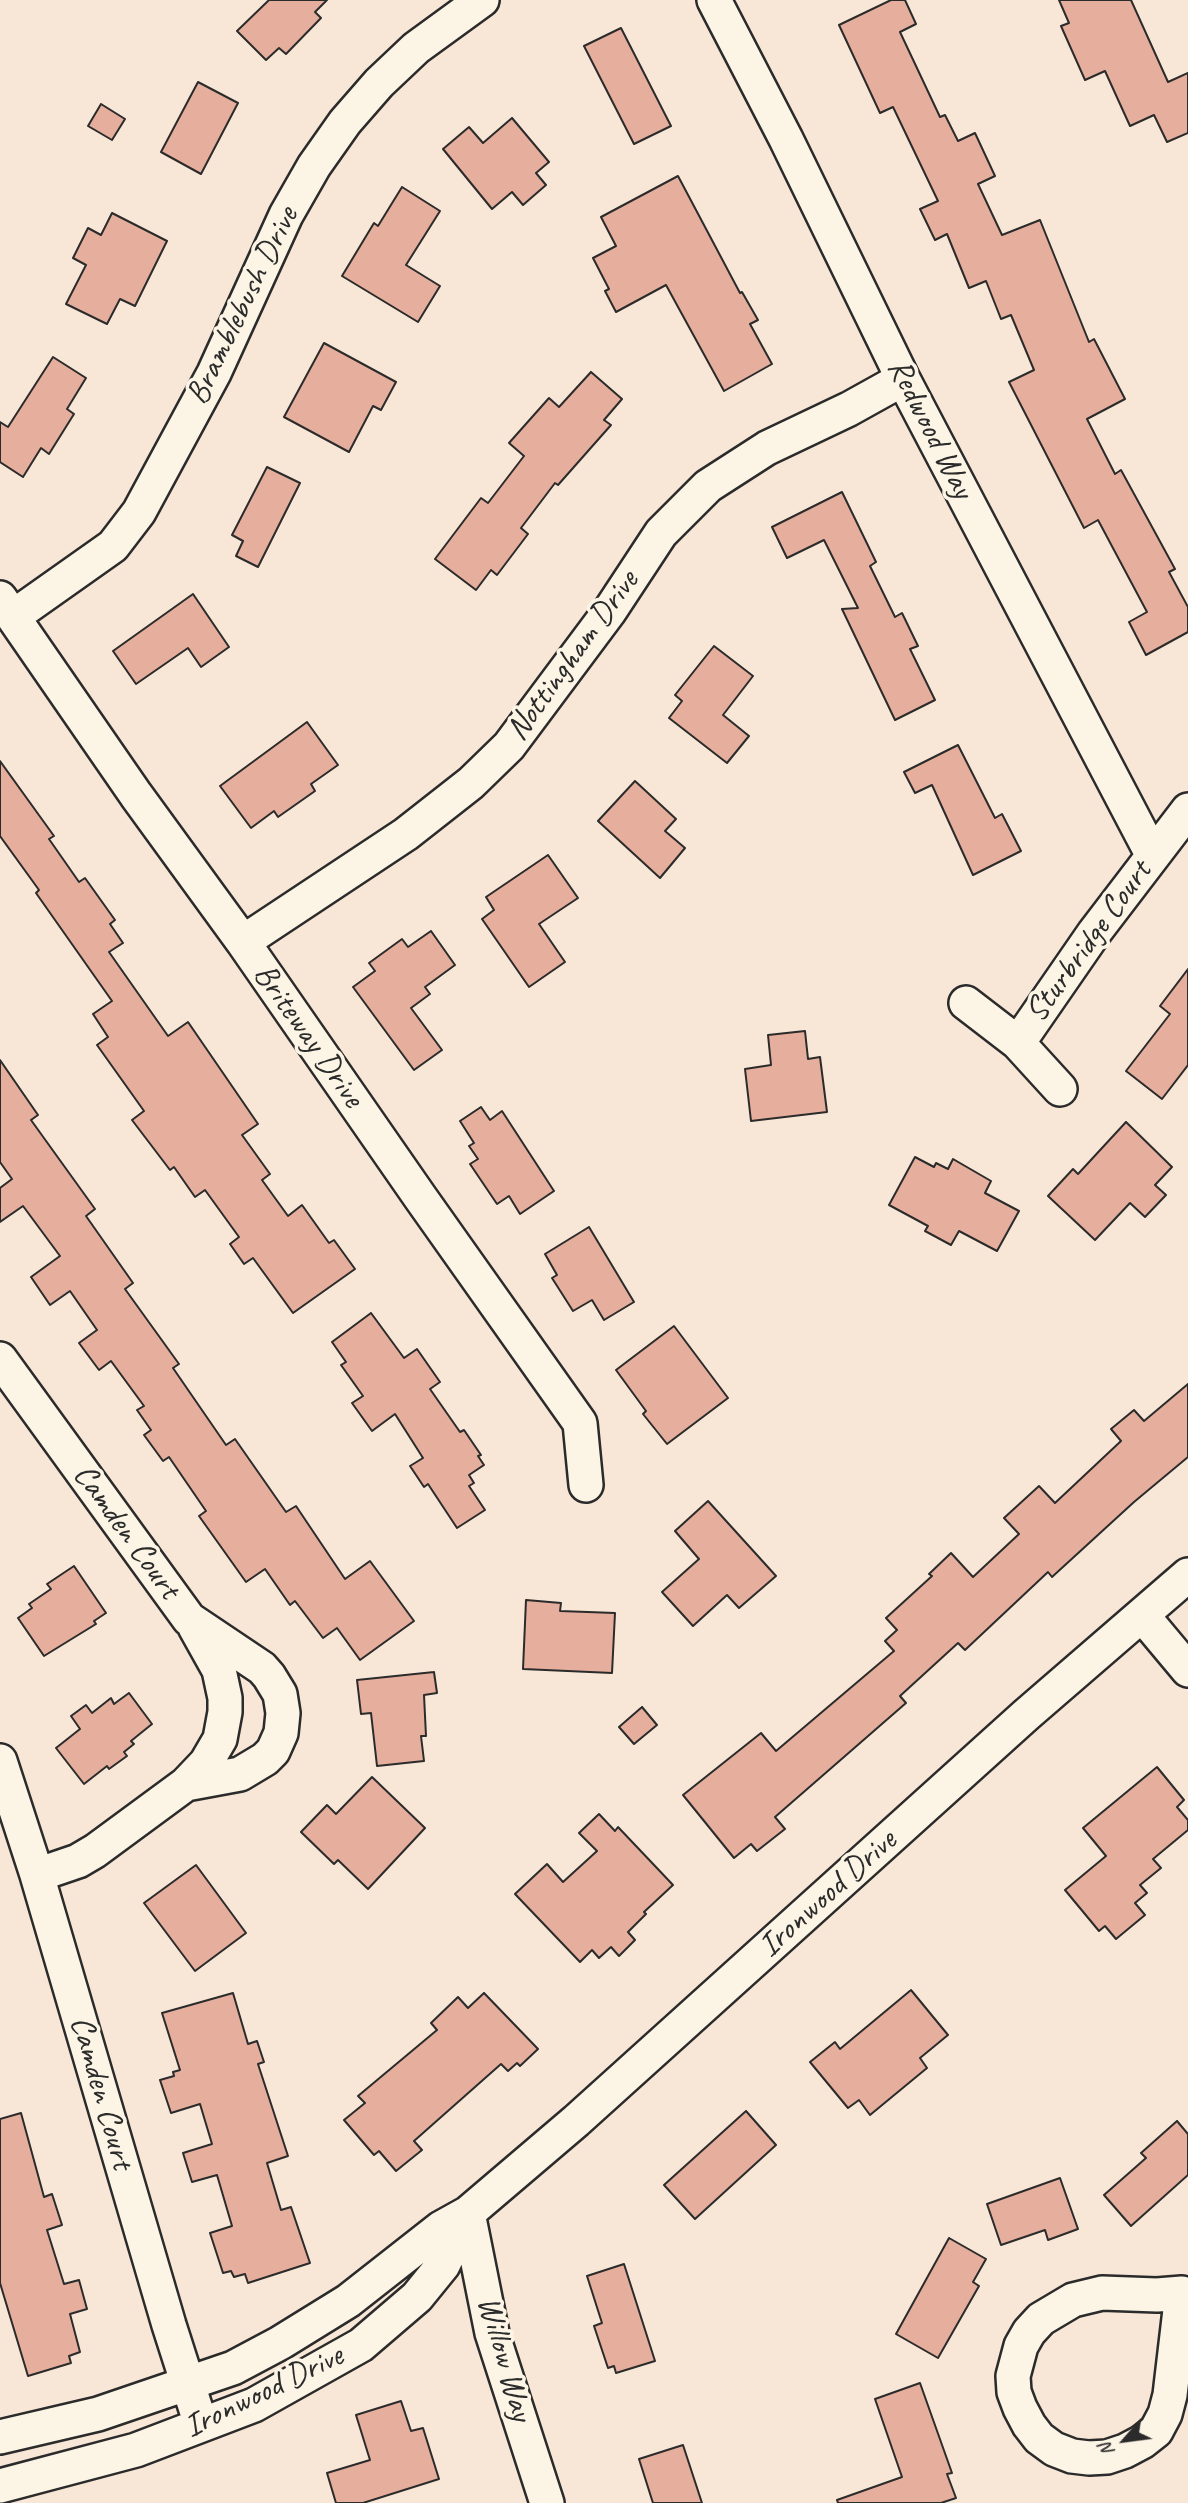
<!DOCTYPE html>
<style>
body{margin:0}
#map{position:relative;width:1188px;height:2503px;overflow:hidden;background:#f8e7d6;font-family:Caveat,sans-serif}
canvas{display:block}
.north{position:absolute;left:1090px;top:2405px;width:70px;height:70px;-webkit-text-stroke:5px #fcf5e5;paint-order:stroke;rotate:242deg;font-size:19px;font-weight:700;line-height:28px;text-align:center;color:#2b2b2b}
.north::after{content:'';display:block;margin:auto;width:24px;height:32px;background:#2b2b2b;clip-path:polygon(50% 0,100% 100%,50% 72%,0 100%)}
</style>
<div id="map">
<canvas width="1188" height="2503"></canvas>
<div class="north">N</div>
</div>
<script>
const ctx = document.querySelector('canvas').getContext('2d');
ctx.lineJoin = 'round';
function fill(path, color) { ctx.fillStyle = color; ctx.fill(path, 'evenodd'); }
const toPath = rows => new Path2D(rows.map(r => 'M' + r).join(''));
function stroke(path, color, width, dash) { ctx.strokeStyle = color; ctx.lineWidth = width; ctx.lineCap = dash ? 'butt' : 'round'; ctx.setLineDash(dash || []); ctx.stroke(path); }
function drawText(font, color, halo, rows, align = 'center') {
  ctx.font = font + ' Caveat,sans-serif'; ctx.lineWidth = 7; ctx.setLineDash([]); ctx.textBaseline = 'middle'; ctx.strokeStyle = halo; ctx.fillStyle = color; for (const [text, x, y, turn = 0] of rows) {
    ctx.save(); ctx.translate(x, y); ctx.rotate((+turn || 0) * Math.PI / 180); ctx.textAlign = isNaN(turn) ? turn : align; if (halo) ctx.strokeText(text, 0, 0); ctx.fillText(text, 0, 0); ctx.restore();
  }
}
const building = toPath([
 [269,0,327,0,315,12,321,18,286,54,279,48,266,60,237,31,269,0],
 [891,0,905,0,916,24,900,32,940,117,945,115,958,141,975,133,995,176,978,184,1002,235,1040,220,1089,342,1094,339,1125,399,1087,419,1115,474,1121,470,1175,569,1169,572,1188,607,1188,632,1146,655,1129,622,1147,612,1098,520,1084,528,1009,382,1034,370,1011,315,1001,319,986,281,969,288,947,234,935,240,920,209,938,201,893,107,880,113,839,25,891,0],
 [1059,0,1131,0,1168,82,1188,73,1188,133,1167,142,1154,115,1130,126,1105,71,1085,80,1061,26,1069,23,1059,0],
 [621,28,671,126,634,144,584,46,621,28],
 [198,82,238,103,201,174,161,152,198,82],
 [101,104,125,119,112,140,88,126,101,104],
 [512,118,549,162,536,173,546,185,523,205,512,192,492,209,443,149,469,127,483,143,512,118],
 [678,176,740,293,742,292,758,320,750,324,772,364,724,391,666,285,616,312,605,291,609,289,593,258,616,246,601,217,678,176],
 [402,187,440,211,406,265,440,286,418,322,342,276,374,223,378,226,402,187],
 [112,213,167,241,135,306,120,299,107,324,66,304,86,265,73,258,88,228,101,235,112,213],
 [324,343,396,382,381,410,373,406,349,452,284,417,324,343],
 [53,357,86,378,67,409,74,414,49,454,41,448,23,477,0,462,0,422,8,427,53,357],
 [591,372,622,399,604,420,611,425,558,485,555,483,521,528,528,534,497,575,491,570,476,590,435,559,481,498,488,503,524,456,509,443,549,398,559,407,591,372],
 [267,467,300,483,258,567,236,556,243,541,232,535,267,467],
 [842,492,876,562,870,566,895,617,902,613,918,646,910,649,935,700,895,720,842,609,858,608,824,540,787,558,772,527,842,492],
 [193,594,229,647,201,667,188,648,136,684,113,651,193,594],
 [714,646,753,676,723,715,749,736,727,763,669,718,682,701,675,695,714,646],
 [307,722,338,765,311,784,315,791,278,817,274,811,251,828,220,786,307,722],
 [958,745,995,818,1002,814,1021,851,973,875,932,785,915,793,904,772,958,745],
 [0,761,54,836,49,839,79,882,85,878,115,920,110,924,123,943,109,952,168,1036,188,1022,258,1124,242,1135,270,1174,262,1180,288,1216,302,1205,329,1243,334,1240,355,1269,293,1313,253,1258,244,1264,230,1244,239,1237,205,1190,195,1197,174,1167,170,1170,132,1120,144,1111,97,1045,108,1037,93,1014,112,1001,36,893,39,890,0,836,0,761],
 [635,781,676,819,665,831,685,848,660,878,598,821,635,781],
 [548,855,578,898,539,924,565,962,529,987,482,919,494,910,486,897,548,855],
 [431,931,455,965,425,987,430,994,411,1008,442,1050,414,1070,353,987,375,971,369,963,402,939,408,947,431,931],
 [1188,969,1188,1065,1162,1099,1126,1071,1170,1014,1160,1006,1188,969],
 [805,1031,808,1059,820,1057,827,1112,751,1121,745,1069,771,1065,768,1035,805,1031],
 [0,1060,38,1115,31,1120,95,1209,86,1216,133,1283,125,1289,179,1364,173,1368,226,1445,235,1439,286,1512,296,1506,345,1579,370,1561,414,1621,360,1660,337,1628,323,1638,295,1601,290,1605,265,1569,246,1582,199,1516,206,1511,169,1457,163,1461,144,1435,151,1430,137,1410,144,1406,111,1361,99,1370,79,1343,97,1330,70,1291,50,1305,31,1277,60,1256,23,1206,0,1222,0,1188,12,1179,0,1162,0,1060],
 [481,1107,490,1120,502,1111,554,1191,520,1214,509,1196,497,1204,470,1164,478,1159,469,1146,474,1143,460,1121,481,1107],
 [1126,1122,1172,1167,1155,1185,1166,1195,1145,1217,1130,1203,1095,1240,1048,1196,1073,1169,1078,1174,1126,1122],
 [915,1157,934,1167,936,1163,948,1169,953,1159,991,1181,985,1193,1019,1211,997,1251,959,1231,951,1245,925,1231,928,1226,889,1205,915,1157],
 [589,1227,634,1302,604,1320,592,1300,573,1311,552,1278,557,1275,545,1254,589,1227],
 [371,1313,404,1358,417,1349,440,1382,430,1389,460,1432,464,1430,481,1455,478,1456,484,1465,469,1475,474,1483,469,1486,485,1510,457,1528,428,1484,424,1487,410,1466,423,1458,395,1414,372,1431,352,1403,363,1396,341,1365,346,1362,332,1342,371,1313],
 [674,1326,728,1398,667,1444,643,1414,646,1411,616,1370,674,1326],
 [1188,1384,1188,1457,1134,1502,1052,1577,1048,1572,965,1650,958,1643,900,1696,906,1703,775,1817,785,1829,757,1851,751,1844,734,1858,683,1795,761,1733,776,1751,894,1651,885,1641,897,1630,886,1618,932,1576,929,1574,951,1553,973,1577,1019,1534,1004,1518,1039,1486,1055,1503,1121,1441,1111,1429,1134,1410,1144,1421,1188,1384],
 [708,1501,776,1576,739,1608,727,1595,693,1626,662,1592,699,1559,675,1531,708,1501],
 [74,1566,106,1613,94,1621,96,1624,44,1656,18,1618,32,1608,29,1604,51,1589,47,1584,74,1566],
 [526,1600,561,1603,560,1611,615,1613,612,1673,523,1669,526,1600],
 [434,1672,437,1693,424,1695,426,1736,421,1736,424,1761,377,1766,371,1713,361,1714,357,1680,434,1672],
 [129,1693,152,1724,131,1741,134,1744,124,1752,127,1756,109,1769,107,1766,84,1784,56,1748,80,1729,71,1716,86,1705,92,1713,111,1698,114,1704,129,1693],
 [642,1707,657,1725,634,1744,619,1727,642,1707],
 [1157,1767,1184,1800,1177,1807,1188,1820,1188,1830,1153,1859,1161,1868,1140,1885,1147,1893,1135,1903,1145,1915,1116,1939,1105,1926,1099,1931,1065,1890,1106,1856,1083,1828,1157,1767],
 [372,1777,425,1828,368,1889,338,1860,334,1864,301,1832,327,1805,336,1814,372,1777],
 [599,1814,615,1831,618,1827,673,1885,644,1912,646,1914,628,1932,635,1940,619,1956,611,1947,599,1958,592,1950,580,1962,515,1894,547,1864,563,1882,597,1851,579,1833,599,1814],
 [196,1865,246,1933,195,1971,144,1903,196,1865],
 [911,1990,948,2035,920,2058,927,2068,870,2115,859,2100,848,2108,810,2062,835,2042,840,2049,911,1990],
 [233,1993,248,2044,257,2041,264,2062,258,2064,288,2156,267,2163,281,2210,291,2207,310,2263,248,2283,245,2274,234,2277,231,2271,223,2273,210,2233,232,2226,217,2175,192,2182,183,2153,212,2144,200,2104,171,2113,160,2080,174,2076,173,2072,180,2070,162,2013,233,1993],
 [484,1993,538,2049,520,2066,517,2063,508,2071,501,2064,414,2141,422,2150,396,2171,379,2151,374,2155,344,2120,365,2103,358,2096,437,2030,431,2023,458,1997,468,2008,484,1993],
 [746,2111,776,2145,695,2219,664,2185,746,2111],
 [21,2113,44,2197,52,2194,62,2225,47,2230,64,2284,79,2280,87,2309,70,2314,80,2352,69,2356,71,2363,28,2376,0,2283,0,2119,21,2113],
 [1177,2121,1188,2134,1188,2175,1131,2226,1104,2195,1146,2158,1141,2153,1177,2121],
 [1060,2178,1078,2229,1048,2240,1045,2230,1001,2245,987,2204,1060,2178],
 [949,2238,986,2259,973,2282,979,2286,938,2358,896,2334,949,2238],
 [624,2264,655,2361,616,2373,614,2366,608,2368,594,2326,602,2323,587,2276,624,2264],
 [920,2383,952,2473,947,2474,956,2498,941,2503,838,2503,837,2500,902,2477,875,2399,920,2383],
 [401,2401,411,2431,423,2428,439,2479,363,2503,336,2503,327,2473,370,2460,356,2415,401,2401],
 [683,2445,702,2503,653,2503,639,2459,683,2445]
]);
fill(building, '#e6ae9c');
stroke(building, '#2b2b2b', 2);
const street = toPath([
 [714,0,786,139,903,379,1152,854],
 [0,598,136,795,243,942,420,1197,580,1423,586,1485],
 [14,616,113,546,139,512,214,373,286,215,314,166,345,122,379,83,416,48,482,0],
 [243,942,406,834,471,783,509,746,609,612,661,533,708,486,767,448,849,409,903,379],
 [966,1003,1018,1043,1060,1089],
 [1018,1043,1094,933,1188,810],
 [0,1359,189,1619,262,1668,269,1676,280,1694,283,1713,281,1733,273,1751,265,1759,240,1774,186,1784],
 [1142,1615,1188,1670],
 [0,1761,37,1875,169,2325,201,2425],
 [37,1875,78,1861,95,1851,186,1784,206,1763,220,1739,225,1712,225,1698,219,1670,195,1627],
 [468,2213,492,2333,547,2503],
 [1102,2293,1157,2295,1182,2293,1170,2395,1165,2414,1156,2431,1142,2442,1125,2451,1107,2457,1089,2458,1072,2456,1054,2449,1039,2438,1029,2425,1020,2408,1014,2392,1013,2376,1021,2346,1029,2332,1041,2319,1073,2300,1102,2293],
 [0,2437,98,2414,233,2368,280,2343,348,2301,441,2228,468,2213,576,2121,1026,1715,1188,1575],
 [0,2486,136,2450,254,2405,361,2345,417,2297,443,2265,468,2213]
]);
stroke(street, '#2b2b2b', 38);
stroke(street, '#fcf5e5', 33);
drawText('33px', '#2b2b2b', '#fcf5e5', [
 ["Bramblebush Drive",243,306,-64],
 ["Redwood Way",930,429,63],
 ["Nottingham Drive",573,656,-54],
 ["Sturbridge Court",1089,942,-54],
 ["Briteway Drive",308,1036,55],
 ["Camden Court",126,1532,54],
 ["Ironwood Drive",828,1894,-42],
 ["Camden Court",101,2093,74],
 ["Willow Way",504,2359,74],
 ["Ironwood Drive",264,2392,-26]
]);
</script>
